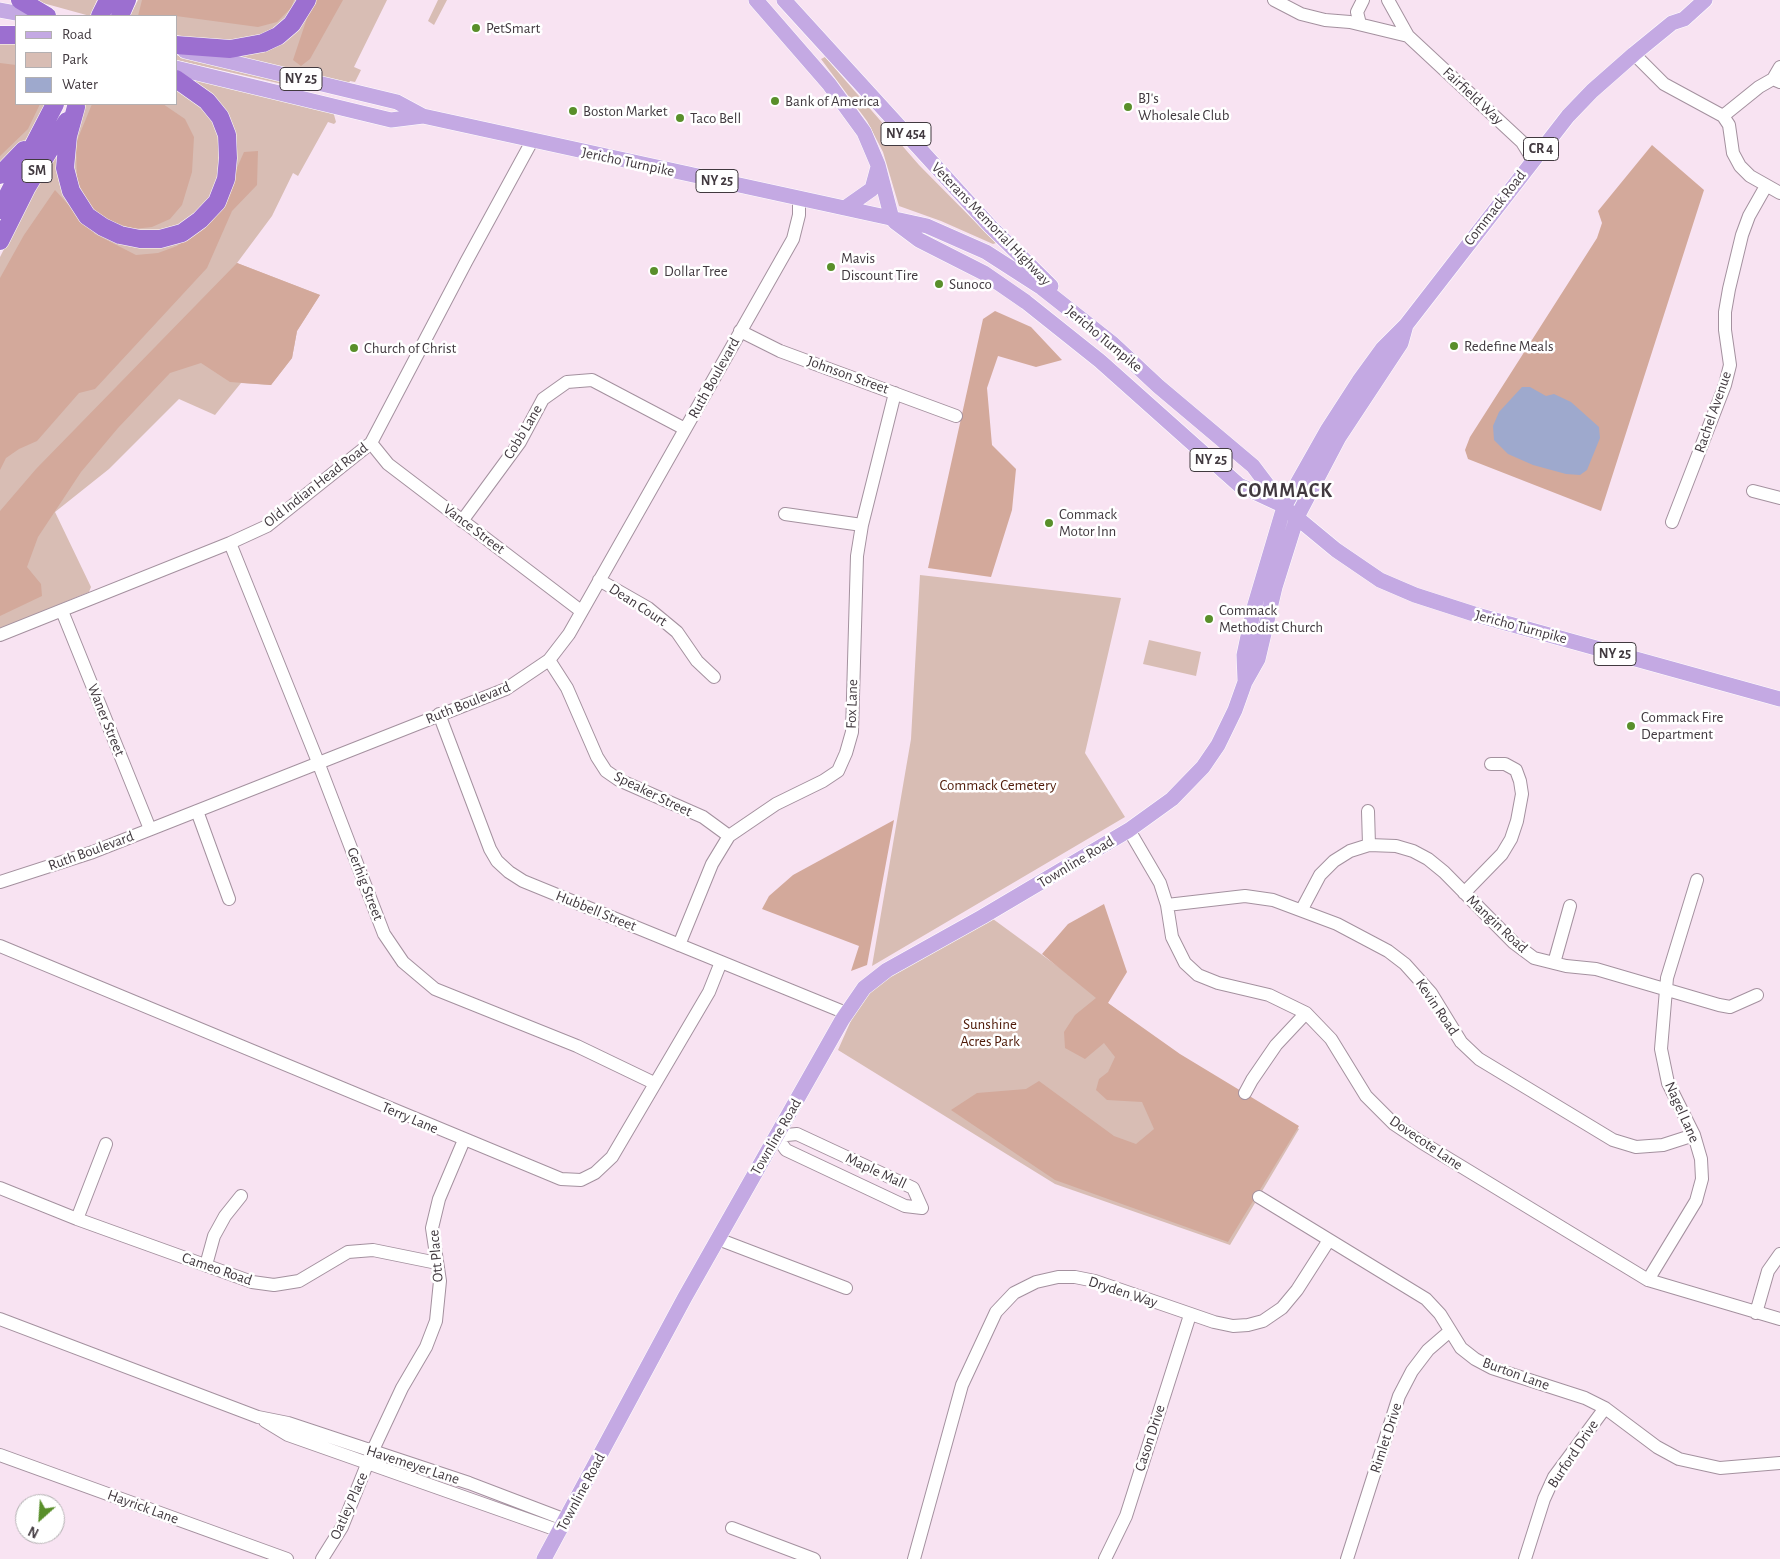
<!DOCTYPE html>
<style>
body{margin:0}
#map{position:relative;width:1780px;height:1559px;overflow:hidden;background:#f8e3f2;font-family:"Alegreya Sans",sans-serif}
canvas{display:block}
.legend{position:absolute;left:15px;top:15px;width:162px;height:90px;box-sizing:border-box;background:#fff;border:1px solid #b3b0b2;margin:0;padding:6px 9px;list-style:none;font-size:15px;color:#41393f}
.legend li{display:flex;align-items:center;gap:10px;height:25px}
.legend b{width:25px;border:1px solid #b3b0b2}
.north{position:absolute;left:15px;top:1494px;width:50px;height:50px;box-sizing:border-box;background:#fff;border:1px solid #b3b0b2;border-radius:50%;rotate:206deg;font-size:14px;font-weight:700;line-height:20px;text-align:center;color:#41393f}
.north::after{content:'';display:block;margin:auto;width:18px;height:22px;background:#598f2a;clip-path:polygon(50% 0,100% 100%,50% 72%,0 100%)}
</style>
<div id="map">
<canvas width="1780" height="1559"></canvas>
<ul class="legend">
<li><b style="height:6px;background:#c4a9e3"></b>Road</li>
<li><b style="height:14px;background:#d8bdb4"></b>Park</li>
<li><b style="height:14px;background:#9ea9cd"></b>Water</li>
</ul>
<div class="north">N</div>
</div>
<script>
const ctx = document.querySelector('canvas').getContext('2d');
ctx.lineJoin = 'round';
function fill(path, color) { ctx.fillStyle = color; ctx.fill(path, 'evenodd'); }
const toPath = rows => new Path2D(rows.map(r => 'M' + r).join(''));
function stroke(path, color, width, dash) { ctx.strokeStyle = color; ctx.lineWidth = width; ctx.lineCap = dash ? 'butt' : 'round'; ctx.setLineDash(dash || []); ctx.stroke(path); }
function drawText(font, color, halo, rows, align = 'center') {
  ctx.font = font + ' "Alegreya Sans",sans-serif'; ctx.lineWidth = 5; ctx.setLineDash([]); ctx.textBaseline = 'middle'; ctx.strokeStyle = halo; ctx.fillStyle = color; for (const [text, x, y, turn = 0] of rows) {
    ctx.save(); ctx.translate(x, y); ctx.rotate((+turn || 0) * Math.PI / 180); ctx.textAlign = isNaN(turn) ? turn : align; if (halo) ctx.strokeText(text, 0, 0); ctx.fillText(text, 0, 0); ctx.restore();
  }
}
fill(toPath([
 [32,0,97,0,90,16],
 [138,0,302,0,266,38,212,42,176,35,176,16,130,16],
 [311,0,387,0,354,67,361,70,355,82,350,81,348,85,225,54,259,51],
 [438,0,447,0,434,25,428,21],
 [0,41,16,44,16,104,45,104,30,134,12,158,0,168],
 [176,55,314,88,313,91,176,60],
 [825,57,919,165,996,243,993,244,941,221,899,206,883,152,867,121,821,59],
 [192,77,333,111,336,122,334,124,328,122,298,176,293,173,272,216,237,263,320,295,297,331,292,358,271,385,241,383,215,415,179,399,109,469,55,512,91,587,89,592,0,629,0,257,67,125,60,150,84,218,166,243,217,210,232,143,192,84],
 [176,85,214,118,224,145,223,171,213,200,188,223,165,233,134,235,103,223,82,202,69,168,81,113,86,104,176,104],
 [920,575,1121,598,1085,753,1125,817,872,966,911,739],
 [1149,640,1201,652,1196,676,1143,664],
 [993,919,1179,1055,1299,1129,1230,1245,1055,1184,838,1050,857,1007,869,991,884,979]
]), '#d8bdb4');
fill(toPath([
 [142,0,294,0,291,8,277,22,258,27,176,16,138,16],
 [313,0,343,0,310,59,301,66,293,60],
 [0,63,16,65,16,104,40,104,28,129,0,156],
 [92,104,163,104,185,119,194,137,192,172,182,205,170,219,152,227,133,229,108,220,91,207,77,181,76,143],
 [1652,145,1704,190,1601,511,1468,459,1465,450,1470,437,1597,238,1602,223,1598,211],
 [258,151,257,185,232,211,207,268,95,389,79,393,37,441,19,449,6,458,0,470,0,278,24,235,55,190,95,234,136,255,158,253,177,246,216,215,244,152],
 [237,263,320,295,297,331,292,358,271,385,230,382,201,363,170,373,118,428,81,472,38,537,27,567,41,584,42,596,0,616,0,511,36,469],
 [995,311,1031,327,1062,360,1036,367,998,356,987,388,992,445,1016,469,1012,510,991,577,928,568,983,319],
 [894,820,867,965,851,971,859,946,762,909,769,896,793,875],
 [1104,904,1127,972,1108,1003,1180,1054,1299,1126,1228,1242,1055,1180,951,1110,977,1093,1026,1089,1039,1081,1114,1136,1136,1144,1154,1129,1142,1102,1107,1100,1096,1090,1099,1079,1108,1072,1115,1057,1104,1043,1085,1059,1065,1048,1064,1032,1075,1015,1096,998,1042,954,1068,924]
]), '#d3a99b');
fill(toPath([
 [1522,387,1530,387,1546,396,1554,394,1571,402,1599,427,1600,438,1587,470,1580,475,1566,474,1533,465,1508,454,1494,440,1493,426,1499,412]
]), '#9ea9cd');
const minor = toPath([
 [1274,0,1301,14,1325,20,1350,22,1408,36,1388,0],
 [1360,24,1357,12,1363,0],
 [1408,36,1522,142,1533,160],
 [1634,54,1664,84,1723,116,1729,125,1733,153,1740,166,1750,176,1780,193],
 [1780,67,1773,79,1780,82],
 [1723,116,1759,87,1773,79],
 [740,331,780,351,956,416],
 [371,443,388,464,581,611],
 [1753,491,1780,498],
 [785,514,862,525],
 [462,521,520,442,543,399,567,382,592,380,685,429],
 [1672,522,1725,385,1730,365,1725,330,1725,312,1729,289,1742,235,1749,216,1766,186],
 [230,543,318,762,384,934,403,962,435,989,577,1046,654,1083],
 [599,580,648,608,677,632,697,661,714,677],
 [62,611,150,829],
 [0,635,230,543,267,526,371,443,466,262,532,141],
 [549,660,567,688,597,757,606,771,619,780,703,817,729,836],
 [439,714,490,849,497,861,509,872,523,881,846,1013],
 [197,811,229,899],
 [1368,811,1369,845],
 [1129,830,1160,883,1167,905,1172,937,1185,963,1198,975,1218,983,1269,995,1306,1013,1331,1039,1366,1096,1394,1124,1421,1142,1648,1280,1780,1319],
 [0,882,93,852,506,689,549,660,569,634,793,239,799,215,799,198],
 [1464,893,1502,854,1511,839,1517,821,1522,794,1520,781,1516,770,1505,764,1491,764],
 [1167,905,1245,896,1273,900,1337,924,1388,951,1405,964,1431,993,1461,1042,1479,1059,1613,1140,1636,1147,1663,1145,1694,1135],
 [1302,909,1320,875,1334,861,1350,851,1369,845,1396,846,1413,851,1428,859,1444,872,1514,943,1534,958,1566,966,1596,969,1719,1005,1730,1007,1757,995],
 [679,945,712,864,729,836,776,804,823,781,838,771,846,753,852,732,857,556,862,525,895,393],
 [0,946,561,1179,581,1180,595,1173,612,1157,709,992,721,962],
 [1554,963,1570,906],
 [1245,1093,1252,1080,1276,1045,1306,1013],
 [797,1134,913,1188,922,1208,905,1206,786,1150,776,1136,797,1134],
 [0,1188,77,1219,252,1282,274,1285,299,1281,348,1252,373,1250,437,1263],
 [1259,1197,1426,1299,1440,1314,1461,1348,1475,1359,1492,1368,1585,1398,1605,1408,1657,1447,1679,1459,1720,1468,1780,1463],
 [77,1219,106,1144],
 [718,1239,846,1288],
 [206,1265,214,1236,225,1216,241,1196],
 [1648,1280,1696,1201,1702,1179,1701,1159,1694,1135,1668,1083,1661,1049,1667,978,1697,880],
 [1756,1313,1768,1271,1780,1254],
 [0,1319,258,1417,288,1423,469,1483,566,1520],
 [265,1421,288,1435,560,1531],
 [0,1455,287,1559],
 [732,1528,814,1559],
 [322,1559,342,1527,372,1452,402,1388,426,1347,436,1321,440,1281,432,1228,439,1199,464,1140],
 [914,1559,962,1385,996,1312,1014,1293,1036,1282,1058,1277,1075,1277,1095,1281,1214,1322,1233,1326,1248,1325,1263,1321,1282,1308,1297,1290,1329,1240],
 [1105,1559,1126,1516,1190,1315],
 [1347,1559,1399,1396,1412,1371,1428,1350,1450,1331],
 [1525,1559,1544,1499,1554,1477,1605,1408]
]);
const major = toPath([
 [756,0,829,84,864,132,878,165,892,219],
 [784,0,991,227,1051,286],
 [0,10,32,16],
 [185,51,397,102,423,116,927,226,986,252,1042,288,1113,344,1158,386,1253,466,1284,507,1336,550,1380,580,1415,595,1477,615,1780,699],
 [176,68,391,120,423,116],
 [845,208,872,189,878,167],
 [895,222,919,240,984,273,1026,302,1100,361,1239,485,1282,505],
 [1245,680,1244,655,1254,608,1284,507,1328,429,1359,381,1383,348,1406,325,1568,116,1592,91,1634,54,1672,23,1684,19,1705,0],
 [544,1559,685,1297,842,1020,864,988,887,970,982,917,1129,830,1172,799,1203,767,1218,745,1235,710,1245,682,1258,659,1275,587,1297,517,1339,437,1401,343,1406,325]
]);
const highway = toPath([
 [20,0,47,16],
 [100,16,108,0],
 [120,16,127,0],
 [0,35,16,35],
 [176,45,230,49,263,43,278,36,292,24,307,0],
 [76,107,68,136,65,168,71,191,87,216,103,227,120,235,140,239,160,239,182,233,200,220,217,202,226,179,228,158,227,135,220,117,207,101,176,79],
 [0,175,24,150],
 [0,210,55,104],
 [0,241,27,187,67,121]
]);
stroke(minor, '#a4919f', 14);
stroke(major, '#fff', 16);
stroke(highway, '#fff', 19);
stroke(minor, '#fff', 12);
stroke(major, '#c4a9e3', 15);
stroke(highway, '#9c6fd0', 18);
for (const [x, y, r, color] of [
 [476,28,5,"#598f2a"],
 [775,101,5,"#598f2a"],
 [1128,107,5,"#598f2a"],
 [573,111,5,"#598f2a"],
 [680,118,5,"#598f2a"],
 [831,267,5,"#598f2a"],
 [654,271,5,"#598f2a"],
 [939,284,5,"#598f2a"],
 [1454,346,5,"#598f2a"],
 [354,348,5,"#598f2a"],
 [1049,523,5,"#598f2a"],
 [1209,619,5,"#598f2a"],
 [1631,726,5,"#598f2a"]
]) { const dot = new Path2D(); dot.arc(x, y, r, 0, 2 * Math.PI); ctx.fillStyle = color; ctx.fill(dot); stroke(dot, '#fff', 2); }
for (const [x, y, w] of [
 [301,79,42],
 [906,134,50],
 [1541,149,35],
 [37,171,30],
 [717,181,42],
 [1211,460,42],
 [1615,654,42]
]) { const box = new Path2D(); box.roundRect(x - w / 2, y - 11.5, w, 23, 4); ctx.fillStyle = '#fff'; ctx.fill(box); stroke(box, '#41393f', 1); }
drawText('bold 14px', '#41393f', null, [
 ["NY 25",301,79],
 ["NY 454",906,134],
 ["CR 4",1541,149],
 ["SM",37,171],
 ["NY 25",717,181],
 ["NY 25",1211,460],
 ["NY 25",1615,654]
]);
drawText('15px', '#41393f', '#fff', [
 ["PetSmart",486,28],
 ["BJ's",1138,98],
 ["Wholesale Club",1138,115],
 ["Bank of America",785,101],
 ["Boston Market",583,111],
 ["Taco Bell",690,118],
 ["Mavis",841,258],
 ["Discount Tire",841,275],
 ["Dollar Tree",664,271],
 ["Sunoco",949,284],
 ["Redefine Meals",1464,346],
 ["Church of Christ",364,348],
 ["Commack",1059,514],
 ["Motor Inn",1059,531],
 ["Commack",1219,610],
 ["Methodist Church",1219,627],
 ["Commack Fire",1641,717],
 ["Department",1641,734]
], 'left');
drawText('15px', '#41393f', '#fff', [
 ["Fairfield Way",1473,96,43],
 ["Jericho Turnpike",628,162,12],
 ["Commack Road",1495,208,-52],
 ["Veterans Memorial Highway",991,224,46],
 ["Jericho Turnpike",1104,339,40],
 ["Johnson Street",848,375,20],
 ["Ruth Boulevard",714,378,-61],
 ["Rachel Avenue",1713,412,-71],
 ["Cobb Lane",523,432,-59],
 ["Old Indian Head Road",316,485,-38],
 ["Vance Street",474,529,37],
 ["Dean Court",638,605,33],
 ["Jericho Turnpike",1521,627,15],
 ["Ruth Boulevard",468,703,-22],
 ["Fox Lane",852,704,-88],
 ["Waner Street",106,720,68],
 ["Speaker Street",653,794,26],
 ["Ruth Boulevard",91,851,-20],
 ["Townline Road",1076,862,-31],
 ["Gerhig Street",365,884,69],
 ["Hubbell Street",596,911,22],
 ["Mangin Road",1497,924,43],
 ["Kevin Road",1437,1007,56],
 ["Nagel Lane",1682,1112,66],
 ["Terry Lane",410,1118,23],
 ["Townline Road",776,1137,-60],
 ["Dovecote Lane",1426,1143,34],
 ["Maple Mall",876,1171,25],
 ["Ott Place",436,1256,-95],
 ["Cameo Road",217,1269,19],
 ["Dryden Way",1123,1292,18],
 ["Burton Lane",1516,1374,20],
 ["Cason Drive",1150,1438,-72],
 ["Rimlet Drive",1386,1438,-72],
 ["Burford Drive",1573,1454,-56],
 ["Havemeyer Lane",413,1465,18],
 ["Townline Road",581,1492,-62],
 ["Oatley Place",349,1506,-66],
 ["Hayrick Lane",143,1507,20]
]);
drawText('15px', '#4f1a08', '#fff', [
 ["Commack Cemetery",998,785],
 ["Sunshine",990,1024],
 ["Acres Park",990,1041]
]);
ctx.letterSpacing = '1px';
drawText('bold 20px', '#41393f', '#fff', [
 ["COMMACK",1285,491]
]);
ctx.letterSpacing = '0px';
</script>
